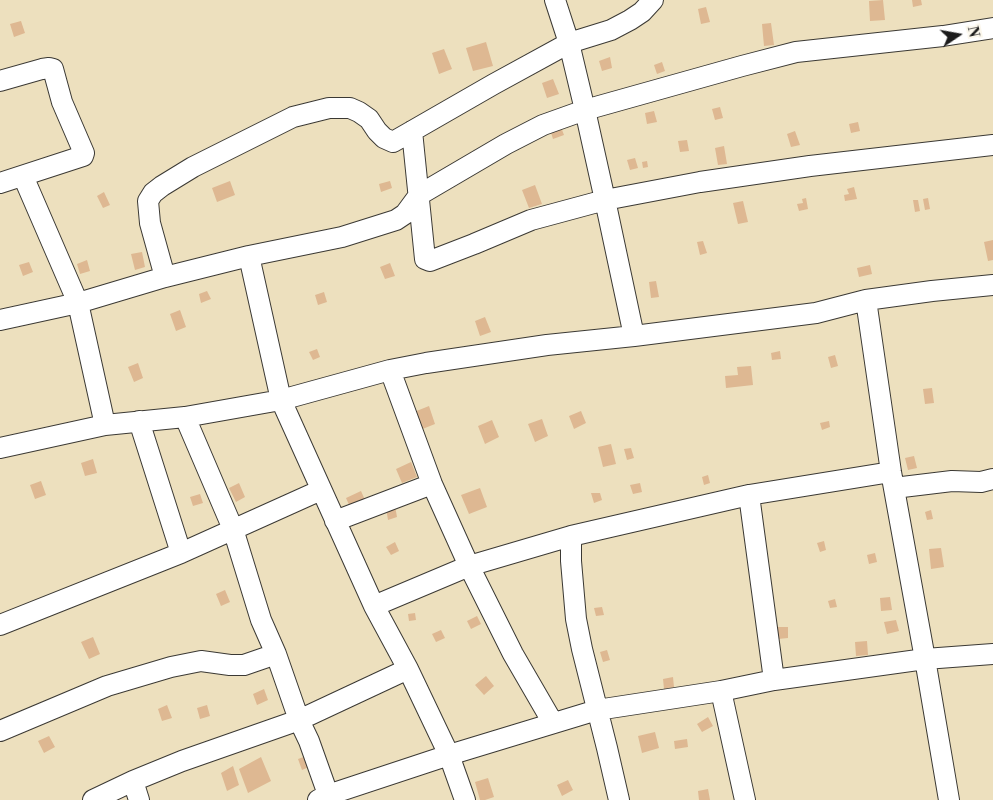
<!DOCTYPE html>
<style>
body{margin:0}
#map{position:relative;width:993px;height:800px;overflow:hidden;background:#ede0be;font-family:"Libre Bodoni",serif}
canvas{display:block}
.north{position:absolute;left:933px;top:10px;width:50px;height:50px;-webkit-text-stroke:4px #fbf7ec;paint-order:stroke;rotate:78deg;font-size:14px;font-weight:700;line-height:20px;text-align:center;color:#1c1c1c}
.north::after{content:'';display:block;margin:auto;width:18px;height:22px;background:#1c1c1c;clip-path:polygon(50% 0,100% 100%,50% 72%,0 100%)}
</style>
<div id="map">
<canvas width="993" height="800"></canvas>
<div class="north">N</div>
</div>
<script>
const ctx = document.querySelector('canvas').getContext('2d');
ctx.lineJoin = 'round';
function fill(path, color) { ctx.fillStyle = color; ctx.fill(path, 'evenodd'); }
const toPath = rows => new Path2D(rows.map(r => 'M' + r).join(''));
function stroke(path, color, width, dash) { ctx.strokeStyle = color; ctx.lineWidth = width; ctx.lineCap = dash ? 'butt' : 'round'; ctx.setLineDash(dash || []); ctx.stroke(path); }
fill(toPath([
 [883,0,885,20,870,21,869,1],
 [912,0,921,0,922,5,913,7],
 [706,7,710,22,701,24,698,9],
 [21,21,25,33,14,37,10,24],
 [771,23,774,45,764,46,762,24],
 [486,42,493,66,473,71,466,48],
 [444,49,452,69,439,74,432,53],
 [610,57,612,68,602,71,599,61],
 [662,62,665,71,657,74,654,65],
 [553,79,559,94,547,98,542,83],
 [720,107,723,118,715,120,712,109],
 [654,111,657,122,647,124,645,113],
 [559,122,564,135,553,139,549,126],
 [858,122,860,131,851,133,849,124],
 [795,131,800,145,791,147,787,134],
 [687,140,689,151,680,152,678,141],
 [724,146,727,164,718,165,715,148],
 [635,158,638,168,630,170,627,160],
 [647,161,648,167,643,168,642,162],
 [230,181,235,195,217,202,212,188],
 [390,181,392,188,381,192,379,184],
 [535,185,542,204,529,208,522,190],
 [854,187,857,199,845,201,844,195,849,194,847,189],
 [104,192,110,205,103,208,97,196],
 [806,198,808,209,799,211,797,204,803,203,802,199],
 [928,198,930,209,925,210,923,199],
 [913,200,918,200,920,211,915,212],
 [743,201,748,222,738,224,733,203],
 [993,240,993,260,988,261,984,242],
 [703,241,707,253,700,255,697,242],
 [142,252,145,267,135,270,131,254],
 [87,260,90,271,80,274,77,264],
 [29,262,33,272,23,276,19,265],
 [390,263,395,276,385,279,380,267],
 [870,265,872,274,859,277,857,268],
 [656,281,659,297,651,298,649,282],
 [207,291,211,299,201,303,199,294],
 [324,292,327,302,318,305,315,295],
 [180,310,186,327,176,331,170,314],
 [485,317,491,332,480,336,475,321],
 [317,349,320,357,313,360,309,352],
 [780,351,781,359,772,360,771,353],
 [835,355,838,366,831,368,828,357],
 [138,363,143,378,134,382,128,367],
 [751,366,753,385,726,388,725,376,738,375,737,367],
 [932,388,934,403,925,404,923,389],
 [429,406,435,424,420,430,414,412],
 [581,411,586,423,574,429,569,416],
 [542,419,548,436,535,442,528,424],
 [492,420,499,437,485,444,478,426],
 [829,421,830,427,822,430,820,423],
 [611,444,616,464,603,467,598,447],
 [631,448,634,458,627,460,624,449],
 [914,456,917,468,908,470,905,458],
 [93,459,97,473,85,476,81,463],
 [411,462,417,477,402,483,396,469],
 [708,475,710,483,704,485,702,477],
 [41,481,46,495,35,499,30,485],
 [239,483,245,497,236,502,229,488],
 [640,483,642,492,633,494,630,485],
 [480,488,487,507,469,514,461,495],
 [361,491,365,500,350,507,346,498],
 [591,493,600,493,602,500,594,503],
 [200,494,203,503,193,506,190,497],
 [395,506,397,517,388,520,386,508],
 [931,510,933,519,927,520,925,512],
 [824,541,826,550,820,552,817,543],
 [395,542,399,551,391,555,386,547],
 [941,548,944,567,931,569,929,549],
 [875,553,877,562,869,564,867,555],
 [225,590,230,602,221,606,216,594],
 [890,597,892,610,881,611,880,598],
 [835,599,837,607,830,608,828,601],
 [602,607,604,615,596,616,594,608],
 [415,613,416,620,409,621,408,614],
 [477,616,481,624,471,629,467,621],
 [896,620,899,631,887,634,884,622],
 [778,627,788,627,788,638,778,639],
 [441,630,445,638,436,642,432,634],
 [93,637,100,654,89,659,81,642],
 [867,641,868,655,856,656,855,642],
 [607,650,610,660,603,662,600,652],
 [486,676,494,686,484,695,475,685],
 [673,677,674,687,664,689,663,679],
 [264,689,268,700,257,705,253,694],
 [167,705,172,718,162,721,158,709],
 [207,705,210,716,200,719,197,708],
 [708,717,713,726,702,732,697,724],
 [655,732,659,748,642,753,638,736],
 [49,736,55,747,44,753,38,741],
 [687,739,688,747,675,749,674,741],
 [312,754,316,764,302,770,298,759],
 [261,757,271,781,248,793,239,769],
 [233,766,239,785,227,791,221,773],
 [488,778,494,797,485,800,480,800,475,782],
 [568,780,573,790,562,796,557,785],
 [708,789,710,800,699,800,698,791]
]), '#deb892');
const minor = toPath([
 [555,0,569,43,585,110,605,200,634,336],
 [0,81,42,69,49,68,53,69,62,102,84,153,83,156,0,183],
 [412,131,425,259,430,261,474,244,531,220,605,200,700,182,810,166,993,145],
 [23,176,78,303,105,425],
 [249,256,281,400,374,606,408,669,449,755,465,800],
 [165,277,150,223,148,201,153,193,162,186,193,167,293,117,329,108,350,108,359,112,369,119,377,131,384,138,393,142,494,84,569,43,611,30,630,20,642,12,653,0],
 [866,300,891,472,925,659,949,800],
 [0,320,78,303,165,277,249,256,342,237,396,220,405,214,419,195,506,144,543,125,585,110,742,66,796,52,943,36,993,28],
 [390,370,432,484,469,566,513,654,553,723],
 [185,417,233,529,261,620,276,654,299,720,309,741,330,800],
 [139,421,181,553],
 [0,448,105,425,185,417,281,400,390,370,426,363,547,345,634,336,816,313,866,300,932,291,993,285],
 [894,488,952,481,981,482,993,479],
 [749,495,774,680],
 [335,521,432,484],
 [571,536,571,561,576,619,582,649,607,748,619,800],
 [374,606,469,566,571,536,749,495,891,472],
 [0,625,181,553,321,490],
 [0,731,107,686,171,667,201,661,230,665,244,665,276,654],
 [133,781,139,800],
 [93,800,133,781,182,761,299,720,408,669],
 [318,800,328,795,449,755,597,710,721,691],
 [745,800,721,691,774,680,925,659,993,654]
]);
stroke(minor, '#3b3934', 22);
stroke(minor, '#fff', 20);
</script>
